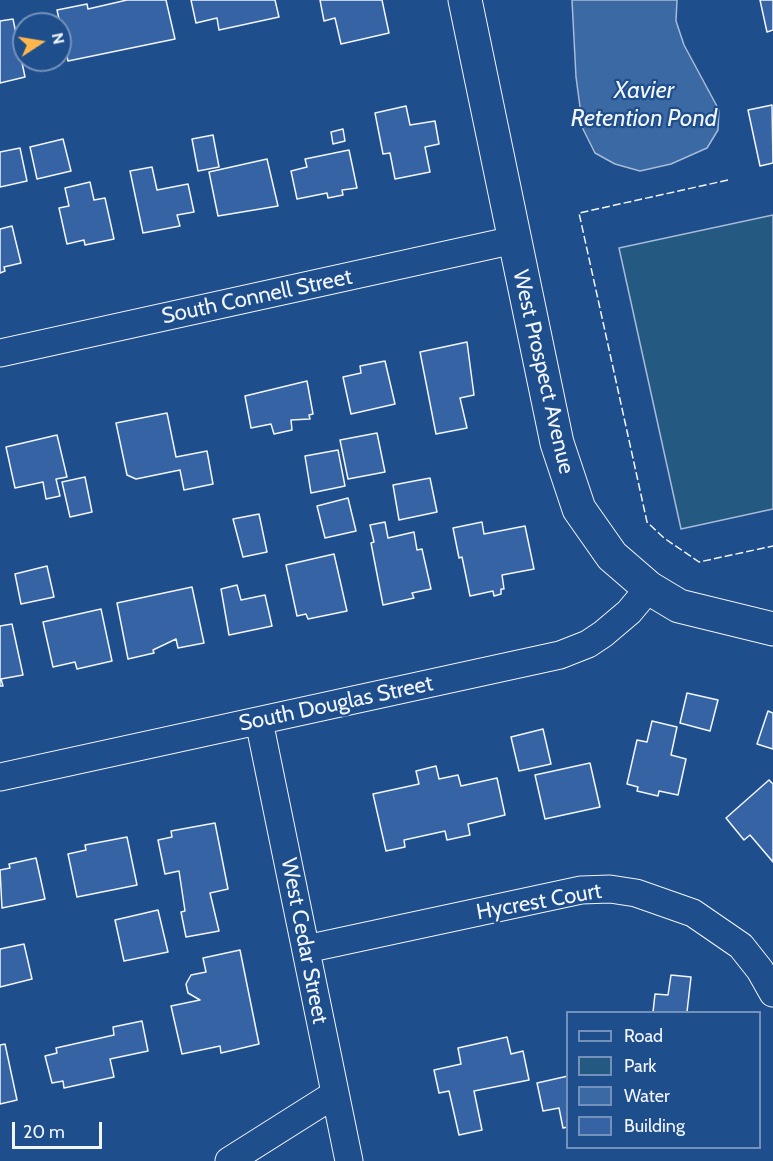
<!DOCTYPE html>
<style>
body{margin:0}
#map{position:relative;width:773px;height:1161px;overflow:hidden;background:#1f4e8c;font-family:Cabin,sans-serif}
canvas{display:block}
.legend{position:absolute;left:566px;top:1011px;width:195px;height:138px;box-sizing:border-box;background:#1f4e8c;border:2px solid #7391ba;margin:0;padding:8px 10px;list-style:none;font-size:18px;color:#f2f6ff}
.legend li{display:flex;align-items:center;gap:12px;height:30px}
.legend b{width:30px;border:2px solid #7391ba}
.north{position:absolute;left:12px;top:12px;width:60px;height:60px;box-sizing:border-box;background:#1f4e8c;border:2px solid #7391ba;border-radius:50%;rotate:78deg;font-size:16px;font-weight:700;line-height:24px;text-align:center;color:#f2f6ff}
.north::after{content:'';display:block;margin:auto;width:21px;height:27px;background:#ffb74d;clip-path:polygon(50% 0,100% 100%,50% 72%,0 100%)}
.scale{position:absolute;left:12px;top:1122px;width:90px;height:27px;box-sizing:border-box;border:3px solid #f2f6ff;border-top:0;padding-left:8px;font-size:18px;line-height:21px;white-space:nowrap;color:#f2f6ff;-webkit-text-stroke:4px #1f4e8c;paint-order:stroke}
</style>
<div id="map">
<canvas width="773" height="1161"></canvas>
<ul class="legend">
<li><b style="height:8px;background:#1f4e8c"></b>Road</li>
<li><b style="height:16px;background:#245a82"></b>Park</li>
<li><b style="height:16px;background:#3b69a3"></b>Water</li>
<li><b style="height:16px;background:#3563a3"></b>Building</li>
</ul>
<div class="north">N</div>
<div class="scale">20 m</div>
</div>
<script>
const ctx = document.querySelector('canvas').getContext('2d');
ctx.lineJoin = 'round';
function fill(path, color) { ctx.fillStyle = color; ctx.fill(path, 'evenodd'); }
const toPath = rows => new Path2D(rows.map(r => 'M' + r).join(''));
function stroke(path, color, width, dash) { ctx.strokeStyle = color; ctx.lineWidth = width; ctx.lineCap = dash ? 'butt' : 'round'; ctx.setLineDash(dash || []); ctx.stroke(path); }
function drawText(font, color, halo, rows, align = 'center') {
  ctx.font = font + ' Cabin,sans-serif'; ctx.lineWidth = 4.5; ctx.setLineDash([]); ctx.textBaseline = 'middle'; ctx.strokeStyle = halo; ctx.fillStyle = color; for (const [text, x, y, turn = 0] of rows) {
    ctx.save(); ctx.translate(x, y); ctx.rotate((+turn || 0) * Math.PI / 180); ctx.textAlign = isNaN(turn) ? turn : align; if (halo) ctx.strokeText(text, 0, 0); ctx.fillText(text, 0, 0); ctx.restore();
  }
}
const green = toPath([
 [773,215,773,509,681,529,619,248,773,215]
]);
fill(green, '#245a82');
stroke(green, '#a8bbd7', 1.5);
const water = toPath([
 [572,0,677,0,676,21,684,45,719,110,718,130,707,148,671,164,640,171,615,164,595,153,583,129,576,77,572,0]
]);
fill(water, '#3b69a3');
stroke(water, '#a8bbd7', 1.5);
const building = toPath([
 [166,0,175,39,68,61,57,10,87,4,88,9,127,0,166,0],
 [191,0,275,0,279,17,219,30,217,18,196,23,191,0],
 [320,0,382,0,389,33,341,44,335,18,324,21,320,0],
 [760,0,773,0,773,30,767,32,760,0],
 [13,19,25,77,0,83,0,21,13,19],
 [772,105,773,163,760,166,748,110,772,105],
 [406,106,410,125,435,121,439,144,425,147,430,172,395,179,390,153,383,154,375,113,406,106],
 [343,129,345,141,333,144,331,132,343,129],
 [213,135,219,167,198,171,192,139,213,135],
 [63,139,71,171,37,179,30,147,63,139],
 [20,148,27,181,0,187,0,152,20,148],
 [349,150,357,188,342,190,343,195,328,198,327,193,297,199,291,171,307,167,305,159,349,150],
 [267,159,278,206,218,216,209,172,267,159],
 [152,167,157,190,188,184,194,212,177,215,180,226,143,233,130,171,152,167],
 [90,182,94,200,105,198,114,239,85,245,84,240,67,244,59,208,69,206,65,188,90,182],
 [12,226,21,263,4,267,5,271,0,273,0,229,12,226],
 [467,342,474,395,460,398,467,428,436,434,420,352,467,342],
 [385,361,395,404,351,414,343,377,361,373,360,366,385,361],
 [307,381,313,414,309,415,310,419,291,420,292,430,274,434,271,424,251,428,245,396,307,381],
 [167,413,176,457,207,451,213,484,184,490,180,470,136,479,127,475,116,423,167,413],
 [377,433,385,472,348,479,340,440,377,433],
 [57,435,67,477,56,479,60,496,46,499,43,482,15,488,6,447,57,435],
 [338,450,345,486,311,493,305,456,338,450],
 [85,477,92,512,70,517,62,482,85,477],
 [430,478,437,512,399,520,393,485,430,478],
 [348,498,356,531,325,538,317,506,348,498],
 [259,514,267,552,243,557,233,519,259,514],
 [385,522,388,538,414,532,417,550,422,549,431,589,412,593,414,598,383,605,371,543,374,542,370,525,385,522],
 [482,522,484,534,525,526,534,569,502,575,504,589,501,589,501,594,494,596,493,591,470,596,462,557,459,558,453,528,482,522],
 [334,554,347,611,308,619,306,614,297,616,286,565,334,554],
 [47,566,54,597,21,604,15,574,47,566],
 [237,585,241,600,265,595,272,626,229,635,221,589,237,585],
 [192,587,204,643,178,648,176,639,153,650,154,653,128,659,117,603,192,587],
 [101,609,112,661,77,669,75,662,53,667,43,622,101,609],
 [12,624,23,675,1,679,3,686,0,686,0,626,12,624],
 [687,693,718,700,710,731,680,723,687,693],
 [768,711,773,713,773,749,757,744,768,711],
 [652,721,677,727,671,755,686,759,678,795,659,791,658,796,637,791,638,787,627,784,637,740,647,742,652,721],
 [543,729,551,764,519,771,511,737,543,729],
 [590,763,600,807,545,819,535,775,590,763],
 [436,766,439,779,458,775,461,786,497,778,505,815,468,824,470,835,447,840,445,831,404,840,405,847,386,851,373,794,419,784,416,771,436,766],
 [769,780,773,784,773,862,750,835,744,840,726,818,769,780],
 [215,823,228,889,210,893,219,931,186,937,181,912,185,911,179,871,165,874,158,840,172,837,171,831,215,823],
 [127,837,137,885,77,897,68,854,86,850,85,845,127,837],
 [36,858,45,899,2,908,0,870,10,868,9,864,36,858],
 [158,910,168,952,124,961,115,920,158,910],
 [24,944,32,979,0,987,0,949,24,944],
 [240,950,259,1044,221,1053,220,1046,182,1054,171,1006,200,1000,188,993,186,984,191,975,206,972,203,958,240,950],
 [671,975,691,977,687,1012,653,1012,655,994,668,995,671,975],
 [142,1021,148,1051,110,1059,114,1077,64,1088,63,1081,52,1083,45,1056,57,1053,56,1048,114,1035,113,1027,142,1021],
 [507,1037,511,1054,523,1051,529,1080,474,1091,482,1130,459,1135,449,1091,439,1093,434,1070,461,1064,458,1048,507,1037],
 [5,1044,17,1100,0,1104,0,1045,5,1044],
 [568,1076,568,1127,563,1128,559,1108,543,1111,537,1083,568,1076]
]);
fill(building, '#3563a3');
stroke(building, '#f2f6ff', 1.5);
const minor = toPath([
 [0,353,514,240],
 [259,721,349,1161],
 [0,777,560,655,588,644,603,634,629,612,649,588],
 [306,949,581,890,610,889,636,893,693,913,741,946,760,970,773,993],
 [229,1161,335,1094]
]);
const secondary = toPath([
 [465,0,557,443,579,509,612,556,649,588,679,606,773,629]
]);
stroke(minor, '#f2f6ff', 29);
stroke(secondary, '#f2f6ff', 35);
stroke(minor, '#1f4e8c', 27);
stroke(secondary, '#1f4e8c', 33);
stroke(toPath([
 [728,180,579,213,647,522,664,538,699,562,773,546]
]), '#f2f6ff', 1.5, [8, 3]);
drawText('22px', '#f2f6ff', '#1f4e8c', [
 ["South Connell Street",257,297,-12],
 ["West Prospect Avenue",543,372,77],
 ["South Douglas Street",336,704,-12],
 ["Hycrest Court",539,902,-10],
 ["West Cedar Street",304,941,79]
]);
drawText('italic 24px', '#f2f6ff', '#1f4e8c', [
 ["Xavier",644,91],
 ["Retention Pond",644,119]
]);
</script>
